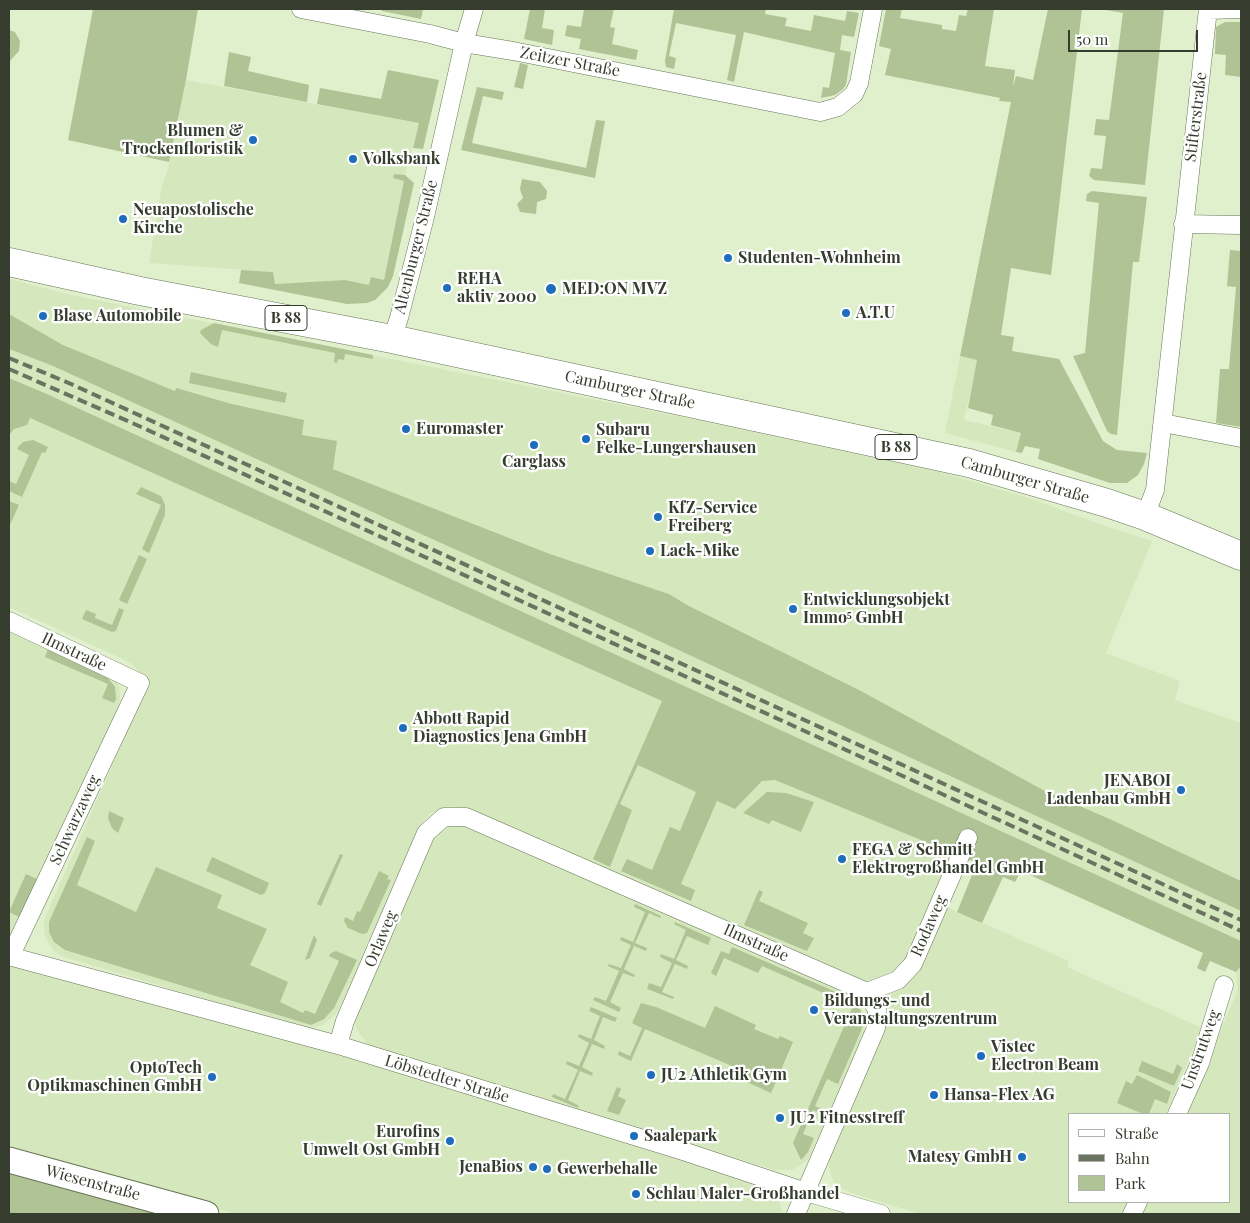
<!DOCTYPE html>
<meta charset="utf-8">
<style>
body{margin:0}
#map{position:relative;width:1250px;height:1223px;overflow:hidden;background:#e0f0cd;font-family:"Playfair Display",serif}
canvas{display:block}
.frame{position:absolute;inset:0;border:10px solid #363c2e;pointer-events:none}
.legend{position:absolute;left:1068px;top:1113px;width:162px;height:90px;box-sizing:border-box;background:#fff;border:1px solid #afb1ab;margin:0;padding:6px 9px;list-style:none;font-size:15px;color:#363c2e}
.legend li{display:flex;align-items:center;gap:10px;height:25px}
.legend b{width:25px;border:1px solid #afb1ab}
.scale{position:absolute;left:1068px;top:30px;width:130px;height:22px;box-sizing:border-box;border:2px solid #363c2e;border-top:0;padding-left:6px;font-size:15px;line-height:18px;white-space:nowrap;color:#363c2e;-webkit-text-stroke:4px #fff;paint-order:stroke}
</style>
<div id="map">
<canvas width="1250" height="1223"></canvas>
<div class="frame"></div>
<ul class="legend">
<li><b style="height:6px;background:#fff"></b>Straße</li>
<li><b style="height:6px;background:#6a735f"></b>Bahn</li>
<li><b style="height:14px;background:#afc394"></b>Park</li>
</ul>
<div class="scale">50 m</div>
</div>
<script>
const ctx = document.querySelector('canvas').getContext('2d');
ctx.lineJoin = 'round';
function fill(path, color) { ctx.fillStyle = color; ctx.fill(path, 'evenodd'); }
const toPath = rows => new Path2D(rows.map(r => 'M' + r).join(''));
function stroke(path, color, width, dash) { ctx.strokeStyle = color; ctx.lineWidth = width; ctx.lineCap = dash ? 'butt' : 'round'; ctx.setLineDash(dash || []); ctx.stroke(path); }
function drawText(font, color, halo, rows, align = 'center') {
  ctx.font = font + ' "Playfair Display",serif'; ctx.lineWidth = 4.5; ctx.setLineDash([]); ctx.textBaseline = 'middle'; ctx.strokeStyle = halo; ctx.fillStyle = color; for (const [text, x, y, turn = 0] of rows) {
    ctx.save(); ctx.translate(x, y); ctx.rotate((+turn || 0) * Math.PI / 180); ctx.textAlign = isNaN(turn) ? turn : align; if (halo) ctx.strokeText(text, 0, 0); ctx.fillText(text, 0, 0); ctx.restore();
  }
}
fill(toPath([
 [186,80,419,123,405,175,384,280,369,285,345,280,275,284,273,272,149,263,162,185,168,169],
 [9,279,76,296,707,422,944,473,1032,499,1102,525,1152,541,1106,653,1180,681,1175,700,1241,723,1241,881,1112,820,1045,791,689,606,669,594,550,554,333,469,175,391,63,345,9,314],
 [9,349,53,366,403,526,631,628,1241,911,1241,941,47,394,9,378],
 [960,356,978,360,964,420,1022,433,1016,452,945,433],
 [9,409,962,833,912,955,897,972,873,982,861,979,482,815,455,806,445,807,430,814,418,829,343,1002,335,1015,323,1025,308,1028,299,1027,64,957,58,954,53,950,45,937,44,920,136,711,140,674,132,664,125,660,9,607],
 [9,627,115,679,119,687,120,696,119,706,27,917,13,934,9,936],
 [462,826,850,993,856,997,865,1017,864,1034,809,1158,804,1163,792,1170,774,1170,452,1073,369,1046,357,1030,355,1021,357,1009,430,841,447,827],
 [944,906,1069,961,1067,967,1202,1028,1166,1114,1069,1114,1069,1202,1128,1202,1122,1214,920,1214,851,1193,837,1186,833,1180,829,1168,829,1155,883,1012,885,1002,895,989],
 [9,959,184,1008,695,1163,769,1187,775,1193,780,1203,782,1214,236,1214,9,1151],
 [1241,966,1241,1214,1140,1214,1145,1202,1229,1202,1229,1114,1184,1114,1234,999,1238,989,1236,972]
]), '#d5e8bd');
fill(toPath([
 [93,9,198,9,186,80,169,162,68,140],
 [382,9,423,9,421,19,382,11],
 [530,9,545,9,542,28,554,30,552,45,524,39],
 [584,9,614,9,610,27,615,28,612,44,638,50,636,60,579,49,581,39,565,36,567,25,581,27],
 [674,9,766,9,765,14,787,18,785,26,811,31,814,15,845,21,847,11,859,13,854,37,842,35,840,50,851,52,846,85,843,89,835,95,821,98,823,87,829,88,835,53,744,32,734,82,727,80,736,35,676,23,669,56,676,58,674,69,666,67,665,61],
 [886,9,902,9,900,18,942,25,942,29,956,31,959,15,966,16,968,9,994,9,985,66,1015,70,1013,87,1016,76,1033,80,1048,9,1082,9,1051,275,1011,268,1001,335,1014,337,1012,351,1059,359,1103,441,1117,450,1147,453,1144,464,1138,475,1127,483,1110,483,1038,459,1040,449,1025,446,1022,453,1016,452,1021,433,991,425,993,415,968,408,977,360,960,356,1011,102,999,101,1000,98,885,75,891,49,879,46],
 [1100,9,1164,9,1145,185,1094,180,1089,176,1091,168,1102,169,1106,136,1094,135,1096,119,1109,120,1123,13],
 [1225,22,1241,22,1241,77,1225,75,1226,55,1215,54,1216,27],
 [9,30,15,32,20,41,19,51,9,62],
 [229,52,251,57,248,71,309,85,307,102,224,86],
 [520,63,528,65,523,89,514,87],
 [388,70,439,80,423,149,413,148,419,123,317,104,320,88,381,99],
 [477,87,504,92,502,100,483,96,472,143,586,168,596,120,605,121,595,178,461,150],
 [394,174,405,175,414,183,393,276,388,287,375,300,367,303,347,304,239,283,241,270,273,272,275,284,345,280,369,285,371,277,384,280,404,181,393,178],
 [522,179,540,182,547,191,546,199,537,202,536,214,520,212,517,204,523,198,520,189],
 [1092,191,1147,197,1139,262,1133,262,1117,435,1111,434,1107,431,1073,356,1085,353,1099,203,1086,201,1087,194],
 [1230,250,1241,251,1241,427,1216,423,1220,369,1229,369,1236,287,1227,286],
 [9,314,63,345,175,391,176,388,232,404,304,420,302,435,337,441,333,469,550,554,669,594,689,606,859,690,1045,791,1112,820,1241,881,1241,911,631,628,403,526,53,366,9,349],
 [214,323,373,355,373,359,345,354,344,360,338,359,337,363,334,362,335,353,222,330,218,347,211,344,200,333,201,330],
 [191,372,287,393,285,403,189,383],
 [9,378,47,394,1241,941,1241,966,1236,972,1210,961,1205,972,1197,968,1203,953,1021,871,1015,882,1003,877,982,923,957,912,977,863,775,780,762,781,735,809,717,801,681,884,695,890,691,901,621,871,627,859,652,870,670,827,680,831,696,792,638,765,620,804,632,810,610,867,593,859,662,701,30,418,27,425,14,429,9,435],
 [33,440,48,447,45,453,42,452,22,497,9,491,9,481,16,484,29,455,17,449,20,445,23,442],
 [141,487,161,496,165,505,165,515,149,553,142,549,161,505,136,494],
 [9,501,19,505,9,527],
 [139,555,147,559,127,604,119,600],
 [119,608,124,610,116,631,112,632,82,619,86,610,96,614,95,618,112,625],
 [48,649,107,677,115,687,116,699,114,703,102,698,108,684,45,657],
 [767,792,786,793,814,802,801,832,772,820,769,824,743,813],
 [109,811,124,818,118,833,112,828,108,818],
 [87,837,95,841,77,885,136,912,156,867,222,895,217,908,267,929,250,965,288,982,280,1002,303,1013,305,1010,315,1014,339,961,329,956,331,953,336,951,357,960,334,1008,324,1019,311,1025,65,950,54,942,49,932,49,922],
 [340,854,343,855,321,906,317,904],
 [212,857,269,883,265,893,261,895,206,871],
 [379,871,389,876,387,879,391,880,367,933,362,934,348,928,344,921,345,917,353,921,357,911,360,912],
 [26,874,39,880,23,919,9,912],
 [759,890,763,892,759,901,808,923,803,933,814,938,807,951,744,925],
 [635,904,661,916,660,918,649,913,635,943,647,948,646,951,634,946,624,969,635,975,634,977,623,973,610,1002,621,1008,619,1012,593,1000,595,997,606,1001,619,971,608,966,609,964,621,968,631,945,620,940,621,937,633,942,645,912,634,907],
 [675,922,711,938,708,945,687,936,676,960,688,966,687,969,675,964,662,992,674,997,673,999,647,989,649,983,661,987,672,963,660,957,661,954,674,959,686,930,674,924],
 [314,935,317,940,310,958,305,960],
 [732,947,850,998,861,1011,863,1024,861,1031,838,1084,827,1079,815,1106,826,1111,824,1115,813,1110,803,1134,814,1138,808,1152,801,1160,793,1143,853,1006,762,966,758,973,724,958,716,976,711,973,721,951,729,954],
 [641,1003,656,1007,705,1028,715,1006,756,1025,754,1029,778,1039,780,1036,793,1042,771,1093,736,1077,739,1069,645,1029,631,1061,618,1055,619,1051,630,1056,642,1028,632,1023],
 [591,1007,617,1018,615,1022,603,1017,594,1040,605,1046,604,1049,592,1044,582,1067,593,1073,592,1076,580,1071,568,1100,579,1106,578,1108,552,1097,553,1094,565,1099,578,1070,566,1064,567,1061,579,1066,589,1043,578,1037,579,1034,591,1039,600,1016,589,1011],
 [1142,1061,1173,1074,1177,1064,1182,1068,1174,1086,1138,1071],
 [1137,1075,1171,1092,1167,1104,1155,1099,1149,1114,1143,1114,1117,1103,1126,1081,1132,1084],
 [617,1087,621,1089,618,1096,626,1100,619,1115,607,1111],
 [9,1171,166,1214,9,1214]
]), '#afc394');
const street = toPath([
 [301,9,430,34,464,43,513,51,820,112,838,107,854,94,859,83,873,9],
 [1208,10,1241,9],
 [1183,224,1241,225],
 [392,339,399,318,425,217,464,43,474,9],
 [1163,423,1241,438],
 [1145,516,1155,490,1208,9],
 [9,621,140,683,10,957],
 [9,956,338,1045,686,1152,806,1192,881,1214],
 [867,992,898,980,913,964,968,838],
 [338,1045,345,1021,426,833,444,817,466,817,867,992,877,1010,876,1028,796,1214],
 [1177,1114,1200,1063,1224,985],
 [1132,1214,1138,1202]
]);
const secondary = toPath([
 [9,1160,206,1214]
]);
const primary = toPath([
 [9,262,140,291,392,339,969,463,1107,503,1145,516,1241,556]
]);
stroke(street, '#677455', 19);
stroke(secondary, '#677455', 27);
stroke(primary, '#677455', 29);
stroke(street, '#fff', 18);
stroke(secondary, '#fff', 25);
stroke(primary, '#fff', 28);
stroke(toPath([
 [9,358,71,384,1241,920],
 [9,369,139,426,1241,931]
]), '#6a735f', 4, [10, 5]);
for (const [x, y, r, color] of [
 [253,140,5,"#1d6dbc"],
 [353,159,5,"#1d6dbc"],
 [123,219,5,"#1d6dbc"],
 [728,258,5,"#1d6dbc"],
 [447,288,5,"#1d6dbc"],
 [551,289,6,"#1d6dbc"],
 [846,313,5,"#1d6dbc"],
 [43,316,5,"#1d6dbc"],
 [406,429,5,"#1d6dbc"],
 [586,439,5,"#1d6dbc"],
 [534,445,5,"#1d6dbc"],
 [658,517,5,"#1d6dbc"],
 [650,551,5,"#1d6dbc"],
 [793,609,5,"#1d6dbc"],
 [403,728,5,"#1d6dbc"],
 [1181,790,5,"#1d6dbc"],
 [842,859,5,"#1d6dbc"],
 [814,1010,5,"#1d6dbc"],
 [981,1056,5,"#1d6dbc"],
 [651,1075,5,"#1d6dbc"],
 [212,1077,5,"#1d6dbc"],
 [934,1095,5,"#1d6dbc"],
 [780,1118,5,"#1d6dbc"],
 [634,1136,5,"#1d6dbc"],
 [450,1141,5,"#1d6dbc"],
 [1022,1157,5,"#1d6dbc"],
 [533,1167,5,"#1d6dbc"],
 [547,1169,5,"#1d6dbc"],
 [636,1194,5,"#1d6dbc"]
]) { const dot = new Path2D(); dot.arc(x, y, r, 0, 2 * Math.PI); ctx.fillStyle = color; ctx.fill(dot); stroke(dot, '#fff', 2); }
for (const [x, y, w] of [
 [286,318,42],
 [896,447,42]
]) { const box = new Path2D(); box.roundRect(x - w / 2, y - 12.5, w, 25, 4); ctx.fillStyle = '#fff'; ctx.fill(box); stroke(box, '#363c2e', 1); }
drawText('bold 15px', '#363c2e', null, [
 ["B 88",286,318],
 ["B 88",896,447]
]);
drawText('16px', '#363c2e', '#fff', [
 ["Zeitzer Straße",570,62,11],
 ["Stifterstraße",1196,117,-83],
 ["Altenburger Straße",416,247,-76],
 ["Camburger Straße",630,390,12],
 ["Camburger Straße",1025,480,16],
 ["Ilmstraße",74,652,25],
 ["Schwarzaweg",75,820,-65],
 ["Rodaweg",929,926,-66],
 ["Orlaweg",381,939,-67],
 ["Ilmstraße",756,943,24],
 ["Unstrutweg",1201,1050,-70],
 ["Löbstedter Straße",447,1079,17],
 ["Wiesenstraße",93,1183,15]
]);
drawText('bold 16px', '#363c2e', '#fff', [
 ["Blumen &",243,131,"right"],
 ["Trockenfloristik",243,149,"right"],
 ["Volksbank",363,159],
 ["Neuapostolische",133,210],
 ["Kirche",133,228],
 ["Studenten-Wohnheim",738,258],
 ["REHA",457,279],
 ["aktiv 2000",457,297],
 ["MED:ON MVZ",562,289],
 ["A.T.U",856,313],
 ["Blase Automobile",53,316],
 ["Euromaster",416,429],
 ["Subaru",596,430],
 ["Felke-Lungershausen",596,448],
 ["Carglass",534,462,"center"],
 ["KfZ-Service",668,508],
 ["Freiberg",668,526],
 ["Lack-Mike",660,551],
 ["Entwicklungsobjekt",803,600],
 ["Immo⁵ GmbH",803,618],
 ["Abbott Rapid",413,719],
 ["Diagnostics Jena GmbH",413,737],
 ["JENABOI",1171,781,"right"],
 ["Ladenbau GmbH",1171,799,"right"],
 ["FEGA & Schmitt",852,850],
 ["Elektrogroßhandel GmbH",852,868],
 ["Bildungs- und",824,1001],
 ["Veranstaltungszentrum",824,1019],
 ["Vistec",991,1047],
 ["Electron Beam",991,1065],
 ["OptoTech",202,1068,"right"],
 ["Optikmaschinen GmbH",202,1086,"right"],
 ["JU2 Athletik Gym",661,1075],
 ["Hansa-Flex AG",944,1095],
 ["JU2 Fitnesstreff",790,1118],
 ["Eurofins",440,1132,"right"],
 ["Umwelt Ost GmbH",440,1150,"right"],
 ["Saalepark",644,1136],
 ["Matesy GmbH",1012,1157,"right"],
 ["JenaBios",523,1167,"right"],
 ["Gewerbehalle",557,1169],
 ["Schlau Maler-Großhandel",646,1194]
], 'left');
</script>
